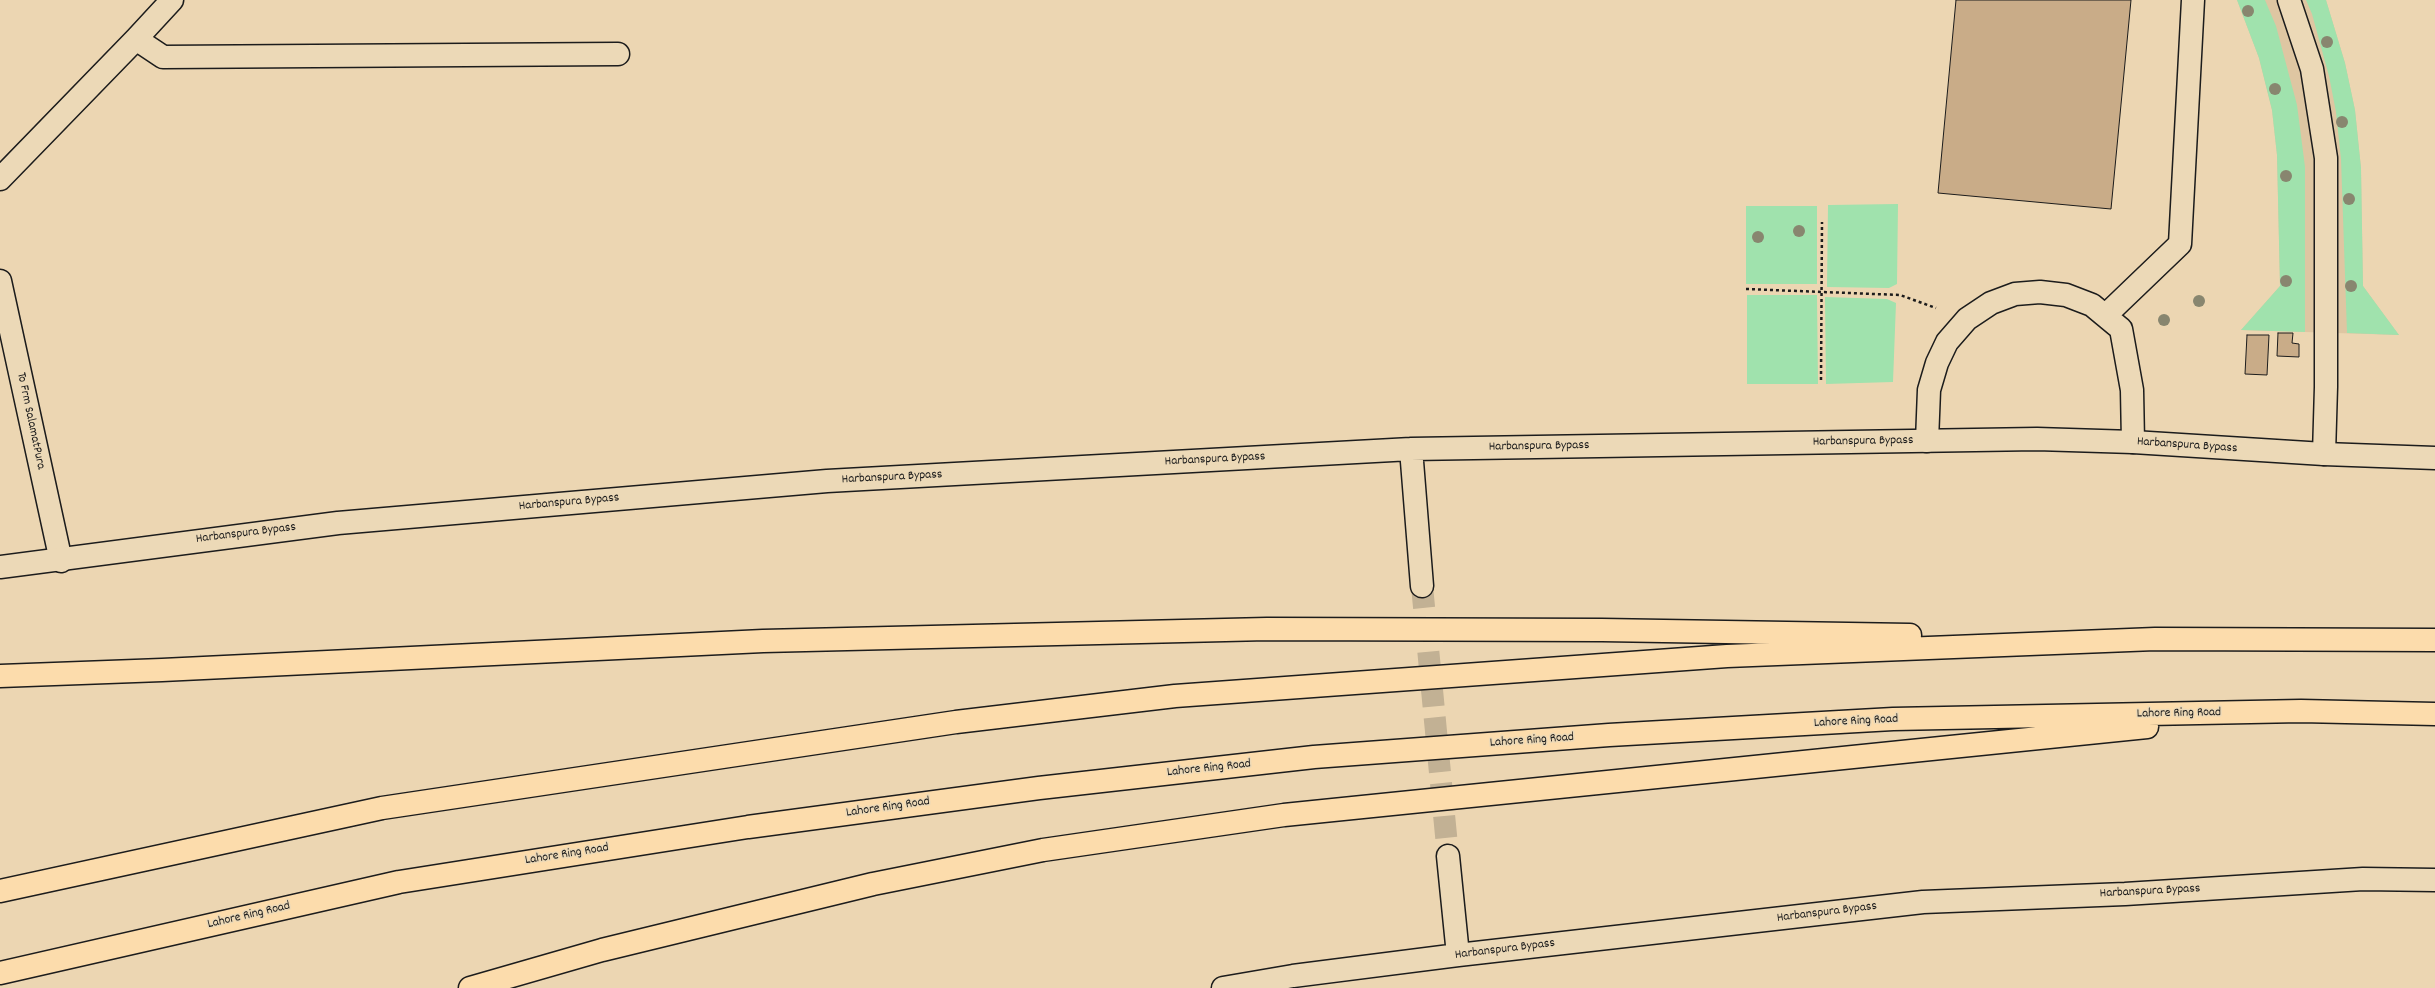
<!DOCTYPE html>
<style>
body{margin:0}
canvas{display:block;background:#ecd6b2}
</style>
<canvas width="2435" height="988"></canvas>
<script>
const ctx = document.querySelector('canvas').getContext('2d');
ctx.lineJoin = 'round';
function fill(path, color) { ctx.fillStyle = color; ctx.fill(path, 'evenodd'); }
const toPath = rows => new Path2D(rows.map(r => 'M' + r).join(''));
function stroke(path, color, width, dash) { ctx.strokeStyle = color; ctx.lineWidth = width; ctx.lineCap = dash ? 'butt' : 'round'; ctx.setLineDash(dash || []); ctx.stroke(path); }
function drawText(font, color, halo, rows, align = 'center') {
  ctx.font = font + ' Dekko,sans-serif'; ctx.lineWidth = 3; ctx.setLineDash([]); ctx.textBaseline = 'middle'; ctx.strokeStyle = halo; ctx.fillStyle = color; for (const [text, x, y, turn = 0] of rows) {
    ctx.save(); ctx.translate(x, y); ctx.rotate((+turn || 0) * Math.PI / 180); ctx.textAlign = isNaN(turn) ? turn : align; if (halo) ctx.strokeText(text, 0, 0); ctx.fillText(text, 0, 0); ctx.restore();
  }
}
fill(toPath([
 [2237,0,2326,0,2345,63,2355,110,2361,168,2363,286,2399,335,2241,330,2280,286,2277,155,2272,110,2259,58]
]), '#dec6a2');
fill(toPath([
 [2237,0,2265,0,2276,26,2297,105,2305,167,2305,332,2241,330,2280,286,2277,155,2272,110,2259,58],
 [2306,0,2326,0,2345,63,2355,110,2361,168,2363,286,2399,335,2347,333,2341,159,2336,112,2329,76,2312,14],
 [1898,204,1897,284,1889,288,1827,287,1828,205],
 [1746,206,1817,206,1817,284,1746,284],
 [1747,295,1817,295,1818,384,1747,384],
 [1825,297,1887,299,1896,303,1893,382,1826,384]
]), '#a0e2ad');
const building = toPath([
 [1956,0,2131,0,2111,209,1938,193,1956,0],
 [2278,333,2293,333,2292,343,2299,344,2299,357,2277,356,2278,333],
 [2247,335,2269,335,2267,375,2245,374,2247,335]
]);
fill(building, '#c9ac88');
stroke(building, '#1c1c1c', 1);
stroke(toPath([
 [1422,586,1448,856]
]), '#c2b194', 22, [22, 11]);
const lane = toPath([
 [2289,0,2312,69,2326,158,2326,387,2324,454],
 [2106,315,2180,244,2193,0],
 [1927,441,1929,390,1937,363,1947,342,1967,319,1991,303,2015,294,2040,292,2066,295,2092,305,2121,329,2132,390,2133,442]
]);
const street = toPath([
 [172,0,136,39,163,57,618,54],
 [0,179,136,39],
 [0,281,61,561]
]);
const secondary = toPath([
 [1411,449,1422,586],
 [0,567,338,523,827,481,1411,449,2037,439,2133,442,2324,454,2435,458],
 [1448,856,1458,955],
 [1223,988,1293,976,1458,955,1923,902,2125,894,2363,879,2435,880]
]);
const highway = toPath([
 [0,676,162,670,763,641,1267,629,1602,630,1910,635],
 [0,891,382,808,956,722,1175,696,1727,656,2155,639,2435,640],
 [0,973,399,882,748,827,1039,788,1314,757,1609,735,1893,719,2301,711,2435,714],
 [470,988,602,950,873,884,1043,850,1284,815,2147,727]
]);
stroke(lane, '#1c1c1c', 25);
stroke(street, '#1c1c1c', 25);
stroke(secondary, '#1c1c1c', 25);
stroke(highway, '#1c1c1c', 25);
stroke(toPath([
 [1746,289,1900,295,1936,308],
 [1821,380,1822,222]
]), '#1c1c1c', 2.5, [3, 3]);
stroke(lane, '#ecd9b7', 22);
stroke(street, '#ecd9b7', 22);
stroke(secondary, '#ecd9b7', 22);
stroke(highway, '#fcdcac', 22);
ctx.fillStyle = '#88866f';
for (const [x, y] of [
 [2248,11],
 [2327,42],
 [2275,89],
 [2342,122],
 [2286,176],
 [2349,199],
 [1799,231],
 [1758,237],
 [2286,281],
 [2351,286],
 [2199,301],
 [2164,320]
]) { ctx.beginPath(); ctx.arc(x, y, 6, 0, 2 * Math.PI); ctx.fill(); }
drawText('13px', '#1c1c1c', '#ecd9b7', [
 ["To Frm SalamatPura",30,421,78],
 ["Harbanspura Bypass",1863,442,-1],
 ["Harbanspura Bypass",2187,446,4],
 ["Harbanspura Bypass",1539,447,-1],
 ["Harbanspura Bypass",1215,460,-3],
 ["Harbanspura Bypass",892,478,-3],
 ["Harbanspura Bypass",569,503,-5],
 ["Harbanspura Bypass",246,534,-7],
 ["Lahore Ring Road",2179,714,-1],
 ["Lahore Ring Road",1856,722,-3],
 ["Lahore Ring Road",1532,741,-4],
 ["Lahore Ring Road",1209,769,-6],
 ["Lahore Ring Road",888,808,-8],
 ["Lahore Ring Road",567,855,-9],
 ["Harbanspura Bypass",2150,892,-3],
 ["Harbanspura Bypass",1827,913,-7],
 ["Lahore Ring Road",249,916,-13],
 ["Harbanspura Bypass",1505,950,-7]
]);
</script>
